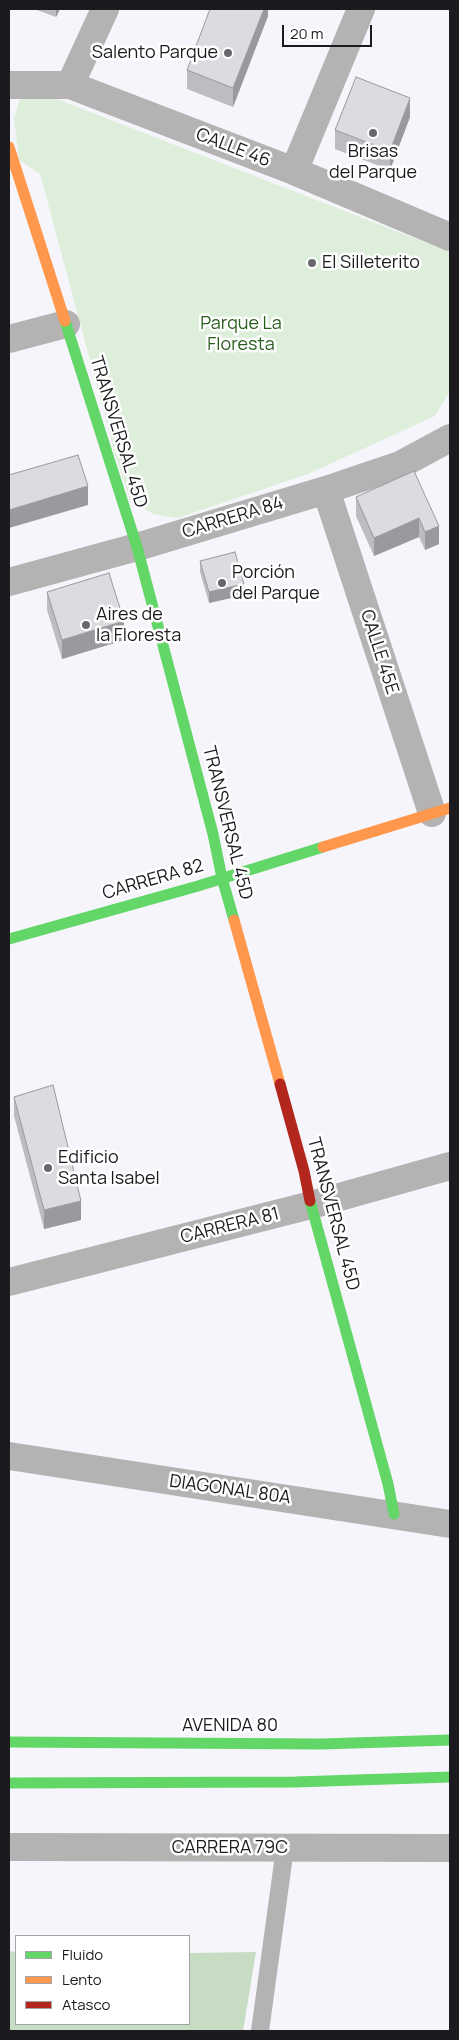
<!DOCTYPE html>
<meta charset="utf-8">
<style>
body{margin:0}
#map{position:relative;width:459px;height:2040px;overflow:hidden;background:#f6f5fb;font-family:Manrope,sans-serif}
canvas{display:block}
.frame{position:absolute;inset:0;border:10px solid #1b1a1f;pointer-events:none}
.legend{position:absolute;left:15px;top:1935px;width:175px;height:90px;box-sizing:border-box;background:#fff;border:1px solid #a4a3a5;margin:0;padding:6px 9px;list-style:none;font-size:15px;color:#1b1a1f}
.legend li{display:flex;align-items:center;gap:10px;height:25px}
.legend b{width:25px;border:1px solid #a4a3a5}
.scale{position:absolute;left:282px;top:25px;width:90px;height:22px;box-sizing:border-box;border:2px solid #1b1a1f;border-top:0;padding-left:6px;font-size:15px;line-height:18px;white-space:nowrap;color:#1b1a1f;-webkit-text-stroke:4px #fff;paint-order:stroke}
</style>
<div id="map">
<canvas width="459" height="2040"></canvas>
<div class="frame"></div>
<ul class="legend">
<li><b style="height:6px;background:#63d668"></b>Fluido</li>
<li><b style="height:6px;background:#ff974d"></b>Lento</li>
<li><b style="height:6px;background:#b3261e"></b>Atasco</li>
</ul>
<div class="scale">20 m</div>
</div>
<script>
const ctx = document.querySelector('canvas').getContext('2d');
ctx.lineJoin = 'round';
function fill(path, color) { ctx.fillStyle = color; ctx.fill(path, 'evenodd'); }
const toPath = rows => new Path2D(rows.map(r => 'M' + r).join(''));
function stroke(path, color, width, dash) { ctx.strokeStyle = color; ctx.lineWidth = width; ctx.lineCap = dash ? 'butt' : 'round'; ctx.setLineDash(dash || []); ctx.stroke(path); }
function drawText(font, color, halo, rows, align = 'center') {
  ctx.font = font + ' Manrope,sans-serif'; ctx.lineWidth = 5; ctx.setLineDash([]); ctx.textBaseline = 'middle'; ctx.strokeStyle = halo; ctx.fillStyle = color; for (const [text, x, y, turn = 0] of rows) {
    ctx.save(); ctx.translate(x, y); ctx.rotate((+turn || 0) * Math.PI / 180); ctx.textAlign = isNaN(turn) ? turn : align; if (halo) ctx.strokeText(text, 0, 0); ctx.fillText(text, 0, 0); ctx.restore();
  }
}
fill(toPath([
 [39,92,450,252,450,391,435,416,308,474,178,518,153,514,130,500,117,461,40,174,19,160,14,118,20,99]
]), '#ddefdb');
fill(toPath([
 [9,1951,16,1952,16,2024,189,2024,189,1953,256,1952,243,2031,9,2031]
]), '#c6dcc3');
stroke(toPath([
 [260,2031,285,1848]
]), '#b4b2b2', 18);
stroke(toPath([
 [9,85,70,85,294,171,450,237],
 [70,85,105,9],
 [294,171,361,9],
 [9,339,66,324],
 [326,490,432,813],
 [9,582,137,547,326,490,400,465,450,438],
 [9,1282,311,1205,450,1166],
 [9,1456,450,1524],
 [9,1847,450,1848]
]), '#b4b2b2', 28);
stroke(toPath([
 [65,321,137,547,213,834,222,878,234,920],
 [9,939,198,886,323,847],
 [310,1201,388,1484,394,1514],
 [9,1742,321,1744,450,1740],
 [9,1783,295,1782,450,1777]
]), '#63d668', 11);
stroke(toPath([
 [9,147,65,321],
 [323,847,450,808],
 [234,920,280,1084]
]), '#ff974d', 11);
stroke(toPath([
 [280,1084,304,1171,310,1201]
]), '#b3261e', 11);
fill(toPath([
 [34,9,60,9,56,17],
 [268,9,268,16,233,107,187,89,187,70],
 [410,117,390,170,335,149,335,130],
 [356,497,439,526,439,544,425,550,419,537,374,556,356,516],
 [200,561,244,595,209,603,200,572],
 [47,592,124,640,62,659,47,610],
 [14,1097,81,1220,44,1229,14,1116]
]), '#bfbcc1');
fill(toPath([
 [56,9,60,9,56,17],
 [264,9,268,9,268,16,233,107,233,88],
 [410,98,410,117,390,170,390,151],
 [88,486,88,505,9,528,9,510],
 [419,518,419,537,374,556,374,538],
 [439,526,439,544,425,550,425,532],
 [244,584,244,595,209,603,209,592],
 [124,621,124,640,62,659,62,640],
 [81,1201,81,1220,44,1229,44,1210]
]), '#9b999d');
const building = toPath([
 [210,9,264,9,233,88,187,70,210,9],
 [356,77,410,98,390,151,335,130,356,77],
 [78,455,88,486,9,510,9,475,78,455],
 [414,471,439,526,425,532,419,518,374,538,356,497,414,471],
 [235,552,244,584,209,592,200,561,235,552],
 [109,573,124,621,62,640,47,592,109,573],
 [53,1085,81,1201,44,1210,14,1097,53,1085]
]);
fill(building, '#dedbe0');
stroke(building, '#9b999d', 1);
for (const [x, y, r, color] of [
 [228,53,5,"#68676c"],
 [373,133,5,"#68676c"],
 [312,263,5,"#68676c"],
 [222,583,5,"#68676c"],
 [86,625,5,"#68676c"],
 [48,1168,5,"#68676c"]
]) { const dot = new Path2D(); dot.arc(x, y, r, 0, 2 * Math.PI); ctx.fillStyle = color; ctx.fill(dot); stroke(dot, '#fff', 2); }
drawText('18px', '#1b1a1f', '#fff', [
 ["Salento Parque",218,53,"right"],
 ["Brisas",373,152,"center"],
 ["del Parque",373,173,"center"],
 ["El Silleterito",322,263],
 ["Porción",232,573],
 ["del Parque",232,594],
 ["Aires de",96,615],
 ["la Floresta",96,636],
 ["Edificio",58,1158],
 ["Santa Isabel",58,1179]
], 'left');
drawText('18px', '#1b1a1f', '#fff', [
 ["CALLE 46",233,148,21],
 ["TRANSVERSAL 45D",118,432,73],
 ["CARRERA 84",233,518,-17],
 ["CALLE 45E",379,652,72],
 ["TRANSVERSAL 45D",227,823,76],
 ["CARRERA 82",153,880,-16],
 ["TRANSVERSAL 45D",333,1214,75],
 ["CARRERA 81",230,1226,-14],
 ["DIAGONAL 80A",230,1490,8],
 ["AVENIDA 80",230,1726],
 ["CARRERA 79C",230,1848]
]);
drawText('18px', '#2a5e1d', '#fff', [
 ["Parque La",241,324],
 ["Floresta",241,345]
]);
</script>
